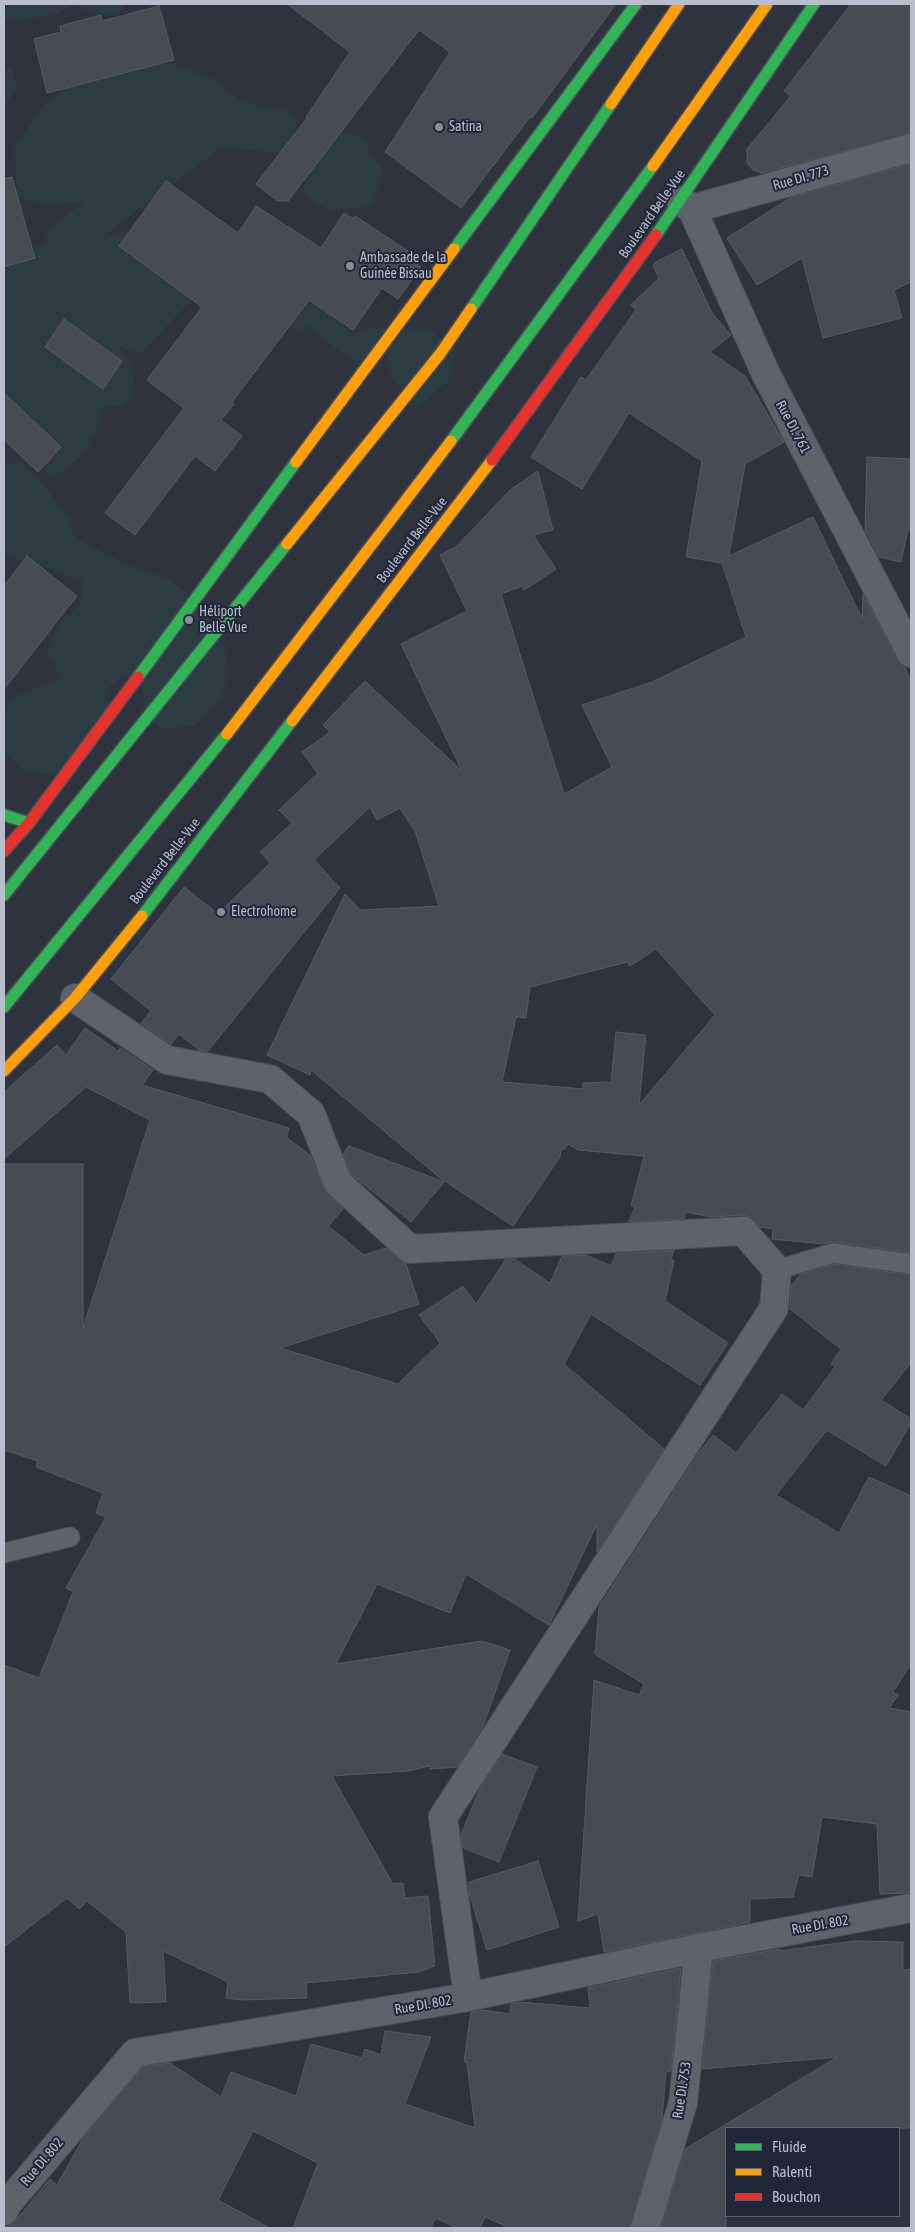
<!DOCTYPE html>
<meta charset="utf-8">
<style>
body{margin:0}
#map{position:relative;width:915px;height:2232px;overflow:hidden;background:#2e333e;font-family:"Asap Condensed",sans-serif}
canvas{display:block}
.frame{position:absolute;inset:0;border:5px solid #b9becd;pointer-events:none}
.legend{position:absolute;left:725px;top:2127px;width:175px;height:90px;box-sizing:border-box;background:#202739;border:1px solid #5d6374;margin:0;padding:6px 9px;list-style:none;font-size:15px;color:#b9becd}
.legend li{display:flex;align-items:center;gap:10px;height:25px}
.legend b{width:25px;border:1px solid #5d6374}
</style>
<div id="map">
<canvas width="915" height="2232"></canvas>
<div class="frame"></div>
<ul class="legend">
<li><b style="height:6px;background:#30b455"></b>Fluide</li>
<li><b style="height:6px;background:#ff9f0a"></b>Ralenti</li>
<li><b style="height:6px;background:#e5322d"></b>Bouchon</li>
</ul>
</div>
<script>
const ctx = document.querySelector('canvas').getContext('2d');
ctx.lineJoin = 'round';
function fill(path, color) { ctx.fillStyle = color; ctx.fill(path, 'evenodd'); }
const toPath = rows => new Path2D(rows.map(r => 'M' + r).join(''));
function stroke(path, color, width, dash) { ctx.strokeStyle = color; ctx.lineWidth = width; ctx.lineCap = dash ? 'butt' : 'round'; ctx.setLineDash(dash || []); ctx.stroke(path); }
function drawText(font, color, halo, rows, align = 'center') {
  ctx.font = font + ' "Asap Condensed",sans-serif'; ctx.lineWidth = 4; ctx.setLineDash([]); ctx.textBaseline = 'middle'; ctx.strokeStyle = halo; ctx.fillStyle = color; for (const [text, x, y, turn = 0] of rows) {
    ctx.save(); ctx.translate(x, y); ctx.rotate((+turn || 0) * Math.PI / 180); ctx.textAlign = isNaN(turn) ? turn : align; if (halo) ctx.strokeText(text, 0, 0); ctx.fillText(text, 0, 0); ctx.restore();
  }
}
fill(toPath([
 [4,4,125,4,119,15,99,15,72,5,58,14,4,22],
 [149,56,216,80,237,99,261,107,289,109,300,130,341,132,360,136,383,171,371,206,331,211,305,197,303,170,316,155,220,148,98,240,121,232,150,227,326,297,351,337,365,328,427,329,457,346,450,379,417,408,392,378,387,354,357,362,321,338,313,325,298,332,269,313,195,297,139,354,117,345,132,364,134,388,124,408,104,405,96,431,85,452,66,469,49,479,39,458,24,435,4,416,4,256,42,246,49,229,85,201,46,204,18,197,14,148,41,108,92,64],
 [4,68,12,68,17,90,4,106],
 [22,462,45,487,69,517,74,537,131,566,165,577,201,604,225,649,228,676,220,701,194,726,161,729,146,716,140,682,125,675,109,687,107,722,69,776,25,772,6,754,4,748,4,713,11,698,62,678,47,651,61,620,81,604,82,580,4,554,4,465]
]), '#2b3d43');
const building = toPath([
 [287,4,616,4,532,118,530,117,461,208,385,152,450,52,419,30,288,201,277,201,256,184,307,118,306,117,350,52,287,4],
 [851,4,911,4,911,133,762,173,753,170,747,163,747,149,791,96,784,91,851,4],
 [159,6,174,60,47,93,34,39,61,32,60,26,101,15,102,21,159,6],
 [911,164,911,282,894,290,902,318,823,338,802,258,757,285,727,238,792,197,911,164],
 [12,177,35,258,4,267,4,178,12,177],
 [166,181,238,233,256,206,321,248,344,213,353,219,355,216,408,251,405,256,421,267,398,299,382,288,353,330,309,300,232,402,234,404,221,420,242,436,215,471,195,456,135,535,105,513,184,408,147,380,202,307,119,246,166,181],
 [682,249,712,313,731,335,710,352,745,376,784,442,745,464,729,556,813,517,862,619,863,594,897,660,905,667,911,682,911,1253,835,1242,823,1244,772,1239,773,1229,760,1227,749,1217,743,1215,711,1217,686,1212,684,1219,629,1222,635,1207,631,1206,644,1156,578,1150,568,1144,565,1149,561,1149,560,1157,513,1226,440,1178,311,1070,310,1075,267,1055,345,894,360,910,439,906,415,831,400,808,377,820,370,807,314,860,340,888,207,1052,199,1050,179,1034,171,1044,141,1023,151,1011,111,979,184,887,218,914,270,863,260,852,292,823,279,810,318,773,302,752,330,732,323,725,365,681,462,771,401,644,467,611,440,555,457,546,510,490,538,471,553,530,533,535,556,569,524,590,522,586,501,594,564,794,612,767,582,705,652,682,746,637,722,563,686,557,702,461,629,413,582,489,531,457,581,377,586,380,636,310,631,305,659,278,653,266,656,262,682,249],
 [656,949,715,1015,639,1105,646,1035,616,1032,611,1082,583,1083,583,1089,502,1082,516,1017,526,1018,530,987,627,962,630,966,656,949],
 [64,319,122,361,103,389,45,347,64,319],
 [4,393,61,447,38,472,4,440,4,393],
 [867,457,911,459,911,531,908,530,901,562,879,557,865,530,867,457],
 [27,556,77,596,4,689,4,586,27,556],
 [85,1028,118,1051,120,1048,153,1070,142,1085,289,1128,286,1137,310,1155,324,1189,343,1209,328,1226,364,1255,386,1248,406,1264,419,1304,280,1348,398,1384,440,1343,419,1315,463,1286,476,1304,506,1259,514,1259,550,1283,562,1256,586,1255,611,1266,616,1254,674,1250,671,1260,674,1260,665,1301,728,1343,700,1385,591,1314,564,1364,664,1449,597,1552,597,1524,549,1625,466,1574,450,1613,377,1584,336,1664,482,1641,510,1650,483,1726,457,1767,430,1769,429,1766,408,1771,332,1776,393,1884,403,1883,405,1898,428,1896,435,1966,419,1972,306,1983,307,1998,241,2000,226,1998,228,1982,163,1951,166,2002,130,2003,126,1932,87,1901,79,1909,67,1898,4,1947,4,1665,39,1678,73,1592,66,1588,106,1517,96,1513,103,1493,36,1467,38,1461,4,1450,4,1164,83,1164,83,1328,150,1120,86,1087,4,1159,4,1092,57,1045,66,1055,85,1028],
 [349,1146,444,1182,411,1222,351,1174,343,1154,349,1146],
 [834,1264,911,1275,911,1363,881,1400,911,1419,911,1423,886,1466,827,1430,776,1495,839,1533,869,1477,911,1496,911,1664,893,1692,898,1695,889,1708,911,1712,911,1893,880,1894,877,1824,822,1817,812,1877,799,1875,793,1897,750,1899,750,1922,604,1952,598,1914,578,1921,594,1680,639,1695,644,1684,595,1654,599,1607,698,1454,713,1435,736,1453,782,1394,803,1410,835,1367,831,1364,841,1349,790,1309,791,1286,801,1274,834,1264],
 [502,1754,537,1767,499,1862,463,1848,461,1835,479,1791,502,1754],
 [538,1861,559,1927,487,1950,469,1893,469,1882,538,1861],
 [855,1941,903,1942,903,1970,911,1969,911,2128,726,2128,726,2228,661,2228,685,2149,837,2057,702,2069,713,1961,780,1949,779,1951,855,1941],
 [681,1968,671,2071,666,2072,662,2119,630,2228,510,2228,485,2217,480,2228,458,2228,435,2218,431,2228,293,2228,318,2163,253,2131,218,2200,270,2228,4,2228,13,2224,50,2179,57,2185,84,2137,143,2067,170,2063,221,2097,231,2072,296,2096,311,2044,362,2058,365,2049,381,2055,385,2031,431,2037,405,2104,475,2128,467,2063,464,2062,471,2012,483,2010,510,2014,511,2004,520,2002,590,2008,588,1988,681,1968]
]);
fill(building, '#474b54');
stroke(building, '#565b65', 1);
const lane = toPath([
 [777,1270,833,1253,911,1264],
 [4,1553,70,1537]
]);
const street = toPath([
 [681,201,692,209,766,374,911,653],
 [692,209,911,148],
 [75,998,167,1060,270,1079,311,1114,338,1183,410,1249,743,1231,777,1270,774,1308,443,1817,468,1997],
 [4,2211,8,2203,135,2053,468,1997,699,1948,911,1908],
 [645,2228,683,2103,699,1948]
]);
const fast = toPath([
 [656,235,814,4],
 [454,249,636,4],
 [471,309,611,104],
 [451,441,653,166],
 [138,677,296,462],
 [4,815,29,823],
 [4,895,287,544],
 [142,916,292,721],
 [4,1007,227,734]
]);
const slow = toPath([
 [611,104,679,4],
 [653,166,767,4],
 [296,462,454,249],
 [287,544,440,354,471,309],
 [292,721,492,460],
 [227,734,451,441],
 [4,1071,75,998,142,916]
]);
const jam = toPath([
 [492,460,656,235],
 [4,851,29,823,138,677]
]);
stroke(lane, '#4a4e56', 21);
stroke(street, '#4a4e56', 30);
stroke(fast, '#4a4e56', 14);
stroke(slow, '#4a4e56', 14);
stroke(jam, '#4a4e56', 14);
stroke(lane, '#5e626b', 19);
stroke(street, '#5e626b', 28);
stroke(fast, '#30b455', 11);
stroke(slow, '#ff9f0a', 11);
stroke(jam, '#e5322d', 11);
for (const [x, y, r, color] of [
 [439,127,5,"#888d9b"],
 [350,266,5,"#888d9b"],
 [189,620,5,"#888d9b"],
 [221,912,5,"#888d9b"]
]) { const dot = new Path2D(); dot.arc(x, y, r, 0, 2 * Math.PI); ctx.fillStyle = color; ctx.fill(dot); stroke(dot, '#202739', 2); }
drawText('14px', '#b9becd', '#202739', [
 ["Satina",449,127],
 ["Ambassade de la",360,258],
 ["Guinée Bissau",360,274],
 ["Héliport",199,612],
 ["Belle Vue",199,628],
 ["Electrohome",231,912]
], 'left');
drawText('14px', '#b9becd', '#202739', [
 ["Rue DI. 773",801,178,-16],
 ["Boulevard Belle-Vue",652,214,-55],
 ["Rue DI. 761",793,427,62],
 ["Boulevard Belle-Vue",412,540,-52],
 ["Boulevard Belle-Vue",165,861,-52],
 ["Rue DI. 802",820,1925,-10],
 ["Rue DI. 802",423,2005,-10],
 ["Rue DI. 753",682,2090,-81],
 ["Rue DI. 802",42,2162,-50]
]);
</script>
